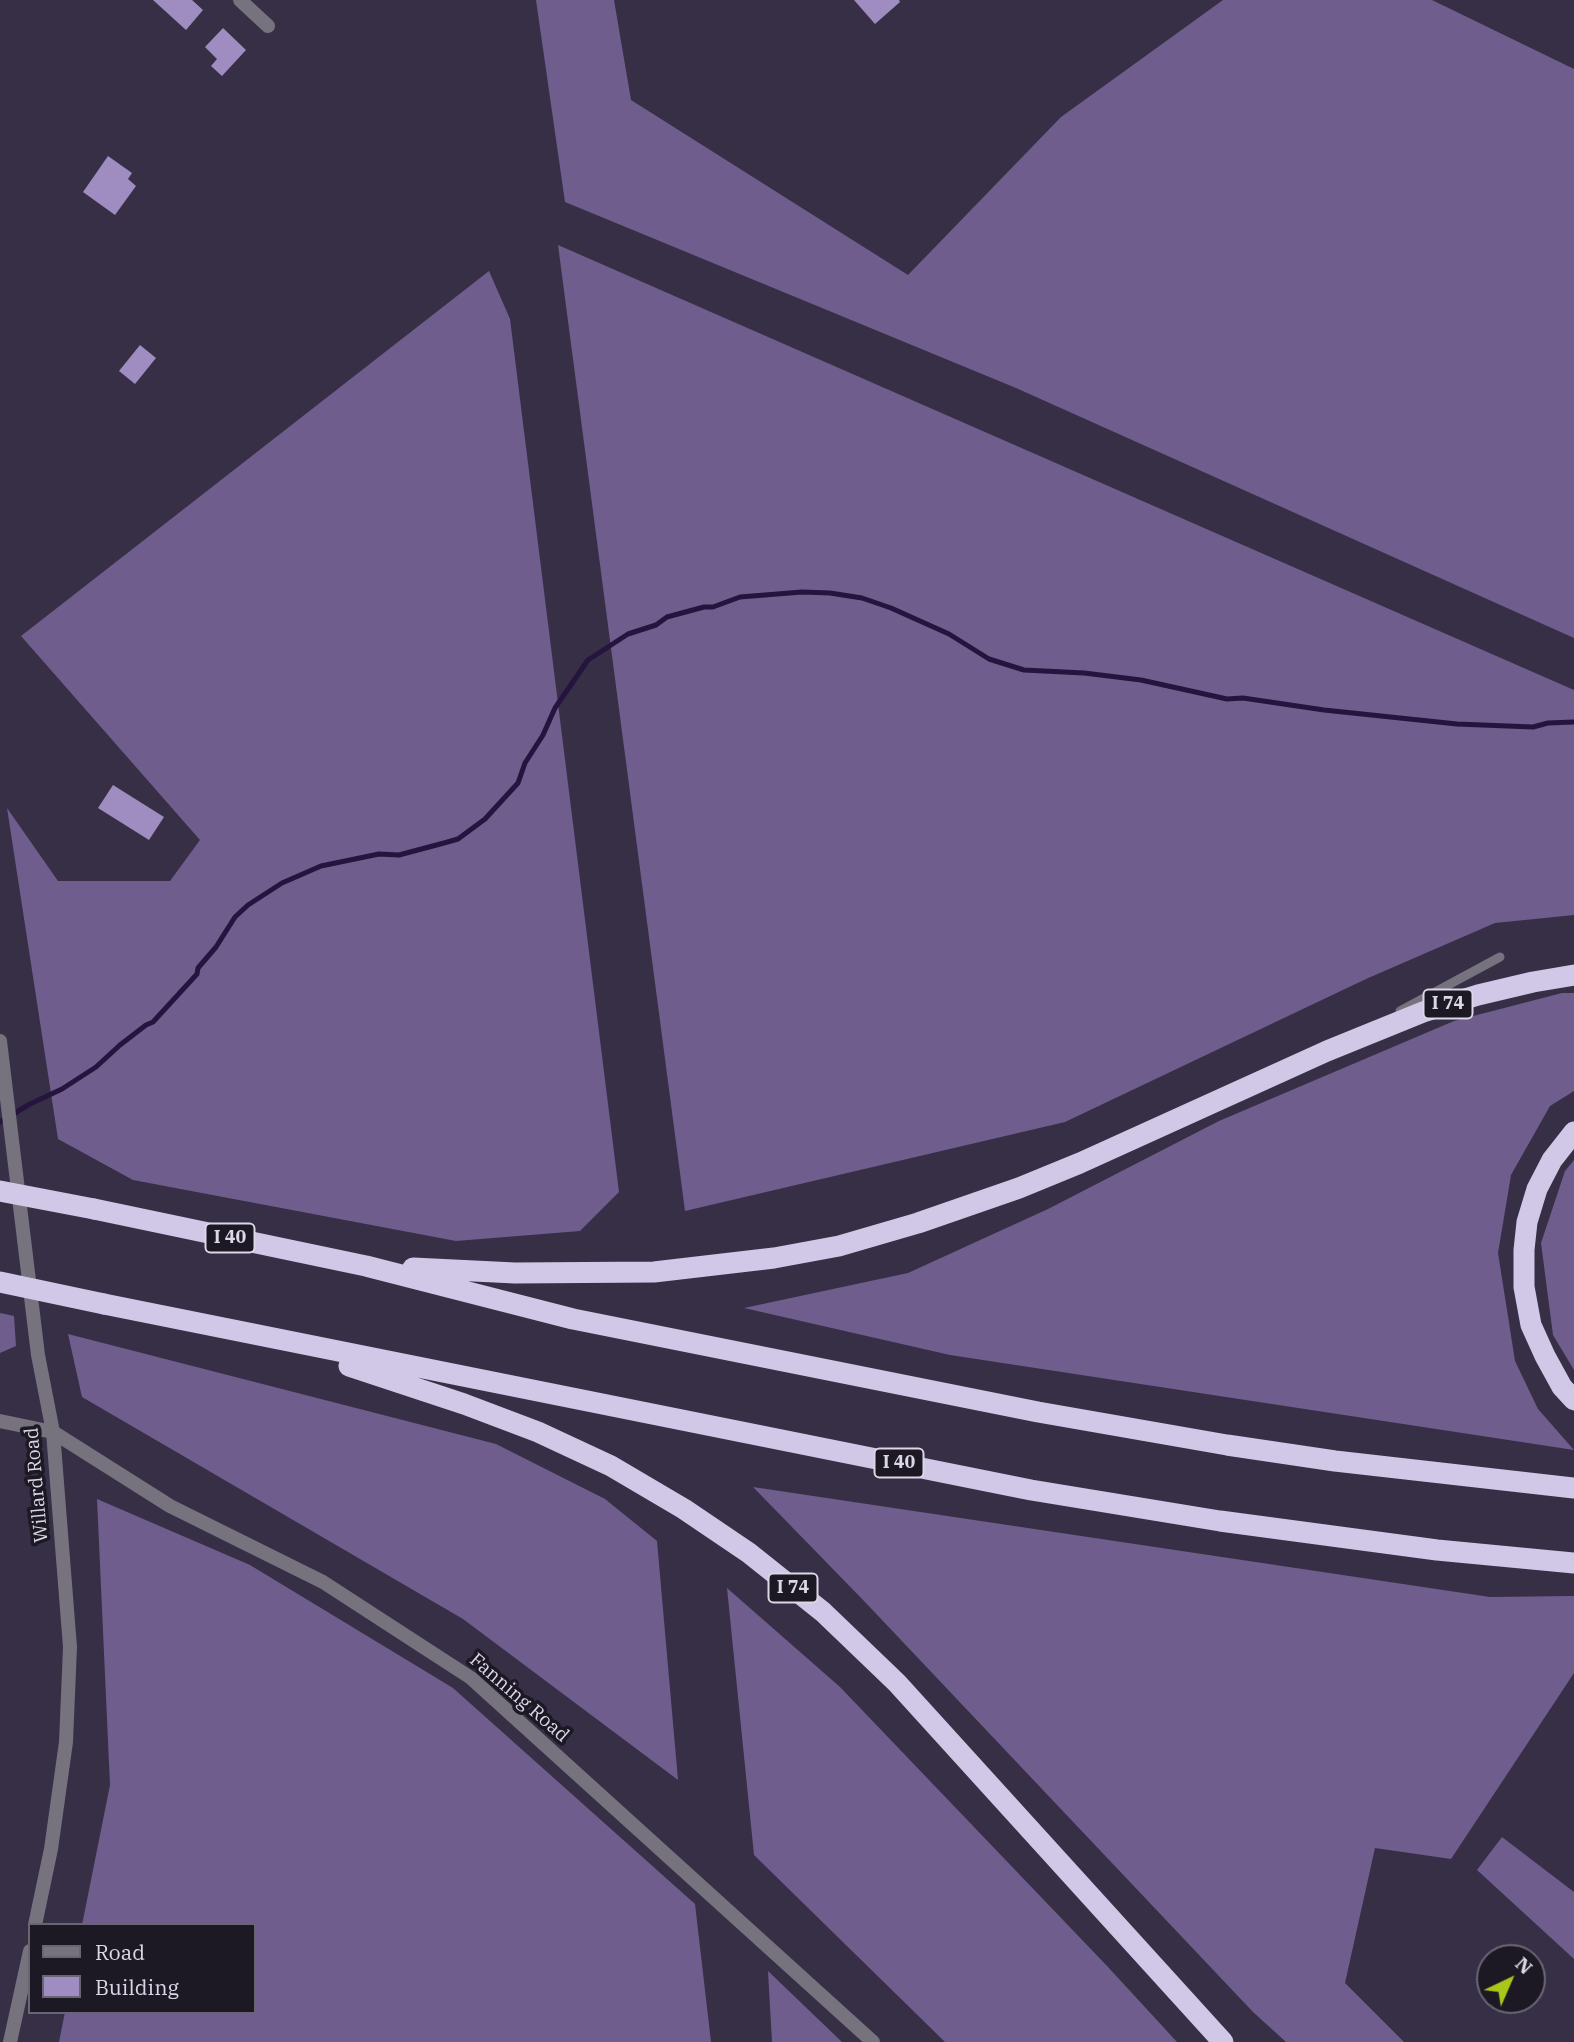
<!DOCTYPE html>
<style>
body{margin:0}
#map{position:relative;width:1574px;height:2042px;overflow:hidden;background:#372f46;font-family:"IBM Plex Serif",serif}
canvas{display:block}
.legend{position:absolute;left:28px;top:1923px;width:228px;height:91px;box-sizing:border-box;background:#1d1924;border:2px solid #696572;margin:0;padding:9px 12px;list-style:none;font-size:21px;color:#dcd7e7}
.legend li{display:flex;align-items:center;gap:14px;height:35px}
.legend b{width:35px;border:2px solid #696572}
.north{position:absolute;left:1476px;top:1944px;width:70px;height:70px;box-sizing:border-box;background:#1d1924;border:2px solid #696572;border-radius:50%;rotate:44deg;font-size:19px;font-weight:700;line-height:28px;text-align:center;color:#dcd7e7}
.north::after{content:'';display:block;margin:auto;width:24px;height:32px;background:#a9c719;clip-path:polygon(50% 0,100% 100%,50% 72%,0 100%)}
</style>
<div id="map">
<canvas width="1574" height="2042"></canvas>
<ul class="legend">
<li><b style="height:9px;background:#76727e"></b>Road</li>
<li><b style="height:19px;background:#9f8dc1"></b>Building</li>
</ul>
<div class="north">N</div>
</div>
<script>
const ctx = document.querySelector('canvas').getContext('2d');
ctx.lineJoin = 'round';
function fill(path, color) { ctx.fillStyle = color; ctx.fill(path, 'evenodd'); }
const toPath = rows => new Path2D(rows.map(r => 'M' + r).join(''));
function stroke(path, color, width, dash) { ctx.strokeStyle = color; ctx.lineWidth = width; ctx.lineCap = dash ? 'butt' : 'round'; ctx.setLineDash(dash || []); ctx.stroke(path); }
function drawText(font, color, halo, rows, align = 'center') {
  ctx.font = font + ' "IBM Plex Serif",serif'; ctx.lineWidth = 7; ctx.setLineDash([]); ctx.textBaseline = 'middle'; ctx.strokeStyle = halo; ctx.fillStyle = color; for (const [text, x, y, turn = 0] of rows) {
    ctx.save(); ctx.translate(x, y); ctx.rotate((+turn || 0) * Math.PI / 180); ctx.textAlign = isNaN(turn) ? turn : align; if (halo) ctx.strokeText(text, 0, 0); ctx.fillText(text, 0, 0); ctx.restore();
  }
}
fill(toPath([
 [536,0,614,0,631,100,908,275,1061,117,1223,0,1432,0,1574,69,1574,638,1016,388,565,202],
 [558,245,1574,690,1574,915,1495,923,1366,979,1065,1122,685,1211],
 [489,271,510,319,619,1192,580,1231,456,1241,133,1180,58,1139,7,808,58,881,170,881,200,840,21,636],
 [1562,993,1574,993,1574,1091,1550,1106,1511,1175,1498,1253,1515,1361,1538,1409,1574,1450,950,1355,744,1308,908,1273,1048,1209,1219,1121,1454,1021],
 [1574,1160,1574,1370,1553,1335,1541,1243,1565,1171],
 [0,1313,14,1316,16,1346,0,1353],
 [68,1334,496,1444,605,1499,657,1541,678,1780,463,1619,82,1397],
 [753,1487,1490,1597,1574,1596,1574,1673,1451,1859,1375,1848,1345,1983,1404,2042,1286,2042,1253,2012,865,1602],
 [97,1499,250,1565,453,1688,695,1904,711,2042,59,2042,65,2012,254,2012,254,1925,82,1925,110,1785],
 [727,1588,840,1687,1108,1967,1177,2042,945,2042,754,1855],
 [1502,1837,1574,1892,1574,1959,1477,1870],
 [768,1971,842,2042,772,2042]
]), '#6f5d8e');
stroke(toPath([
 [0,1122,30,1104,62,1089,96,1067,120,1045,146,1025,153,1022,197,974,198,968,216,947,235,917,248,905,282,883,321,866,379,854,399,855,444,843,458,839,485,819,518,783,525,763,543,735,555,708,588,660,628,634,656,625,667,617,704,607,713,607,740,597,802,592,830,593,862,598,891,608,949,634,989,659,1024,670,1084,673,1141,680,1227,699,1243,698,1324,710,1457,724,1533,727,1548,723,1574,722]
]), '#25143e', 5);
fill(toPath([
 [153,0,192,0,203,10,186,30],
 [854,0,899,0,900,2,875,24],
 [223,28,246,50,222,76,211,66,217,59,205,47],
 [108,156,132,173,128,179,136,186,115,215,83,192],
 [140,345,156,358,135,384,119,371],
 [113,785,164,817,149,840,98,808]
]), '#9f8dc1');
stroke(toPath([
 [1400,1011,1500,957]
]), '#76727e', 9);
stroke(toPath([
 [240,0,268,26],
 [0,1041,38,1355,53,1432,70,1647,66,1742,51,1849,35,1925],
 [0,1421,53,1432,170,1506,323,1582,471,1678,873,2042],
 [10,2042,30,1951]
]), '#76727e', 14);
stroke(toPath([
 [1574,1132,1552,1160,1537,1189,1527,1222,1524,1250,1524,1287,1531,1325,1545,1356,1562,1387,1574,1400],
 [94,1209,366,1266,573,1319,1038,1412,1227,1445,1335,1461,1574,1488],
 [413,1268,515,1273,654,1272,774,1258,839,1246,918,1223,1019,1188,1080,1163,1327,1051,1423,1012,1478,995,1533,982,1574,975],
 [104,1304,1031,1490,1220,1521,1437,1550,1574,1563],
 [349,1366,464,1404,538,1432,611,1466,684,1509,749,1553,823,1612,897,1683,1223,2042]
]), '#d1c7e6', 21);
stroke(toPath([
 [0,1191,94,1209],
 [0,1282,104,1304]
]), '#d1c7e6', 21);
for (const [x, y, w] of [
 [1448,1004,49],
 [230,1238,49],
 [899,1463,49],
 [793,1588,49]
]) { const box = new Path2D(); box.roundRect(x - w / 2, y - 14.5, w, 29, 5); ctx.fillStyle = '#1d1924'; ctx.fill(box); stroke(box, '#dcd7e7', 2); }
drawText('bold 18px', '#dcd7e7', null, [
 ["I 74",1448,1004],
 ["I 40",230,1238],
 ["I 40",899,1463],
 ["I 74",793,1588]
]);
drawText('19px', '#dcd7e7', '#1d1924', [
 ["Willard Road",37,1485,-95],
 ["Fanning Road",519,1698,41]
]);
</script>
